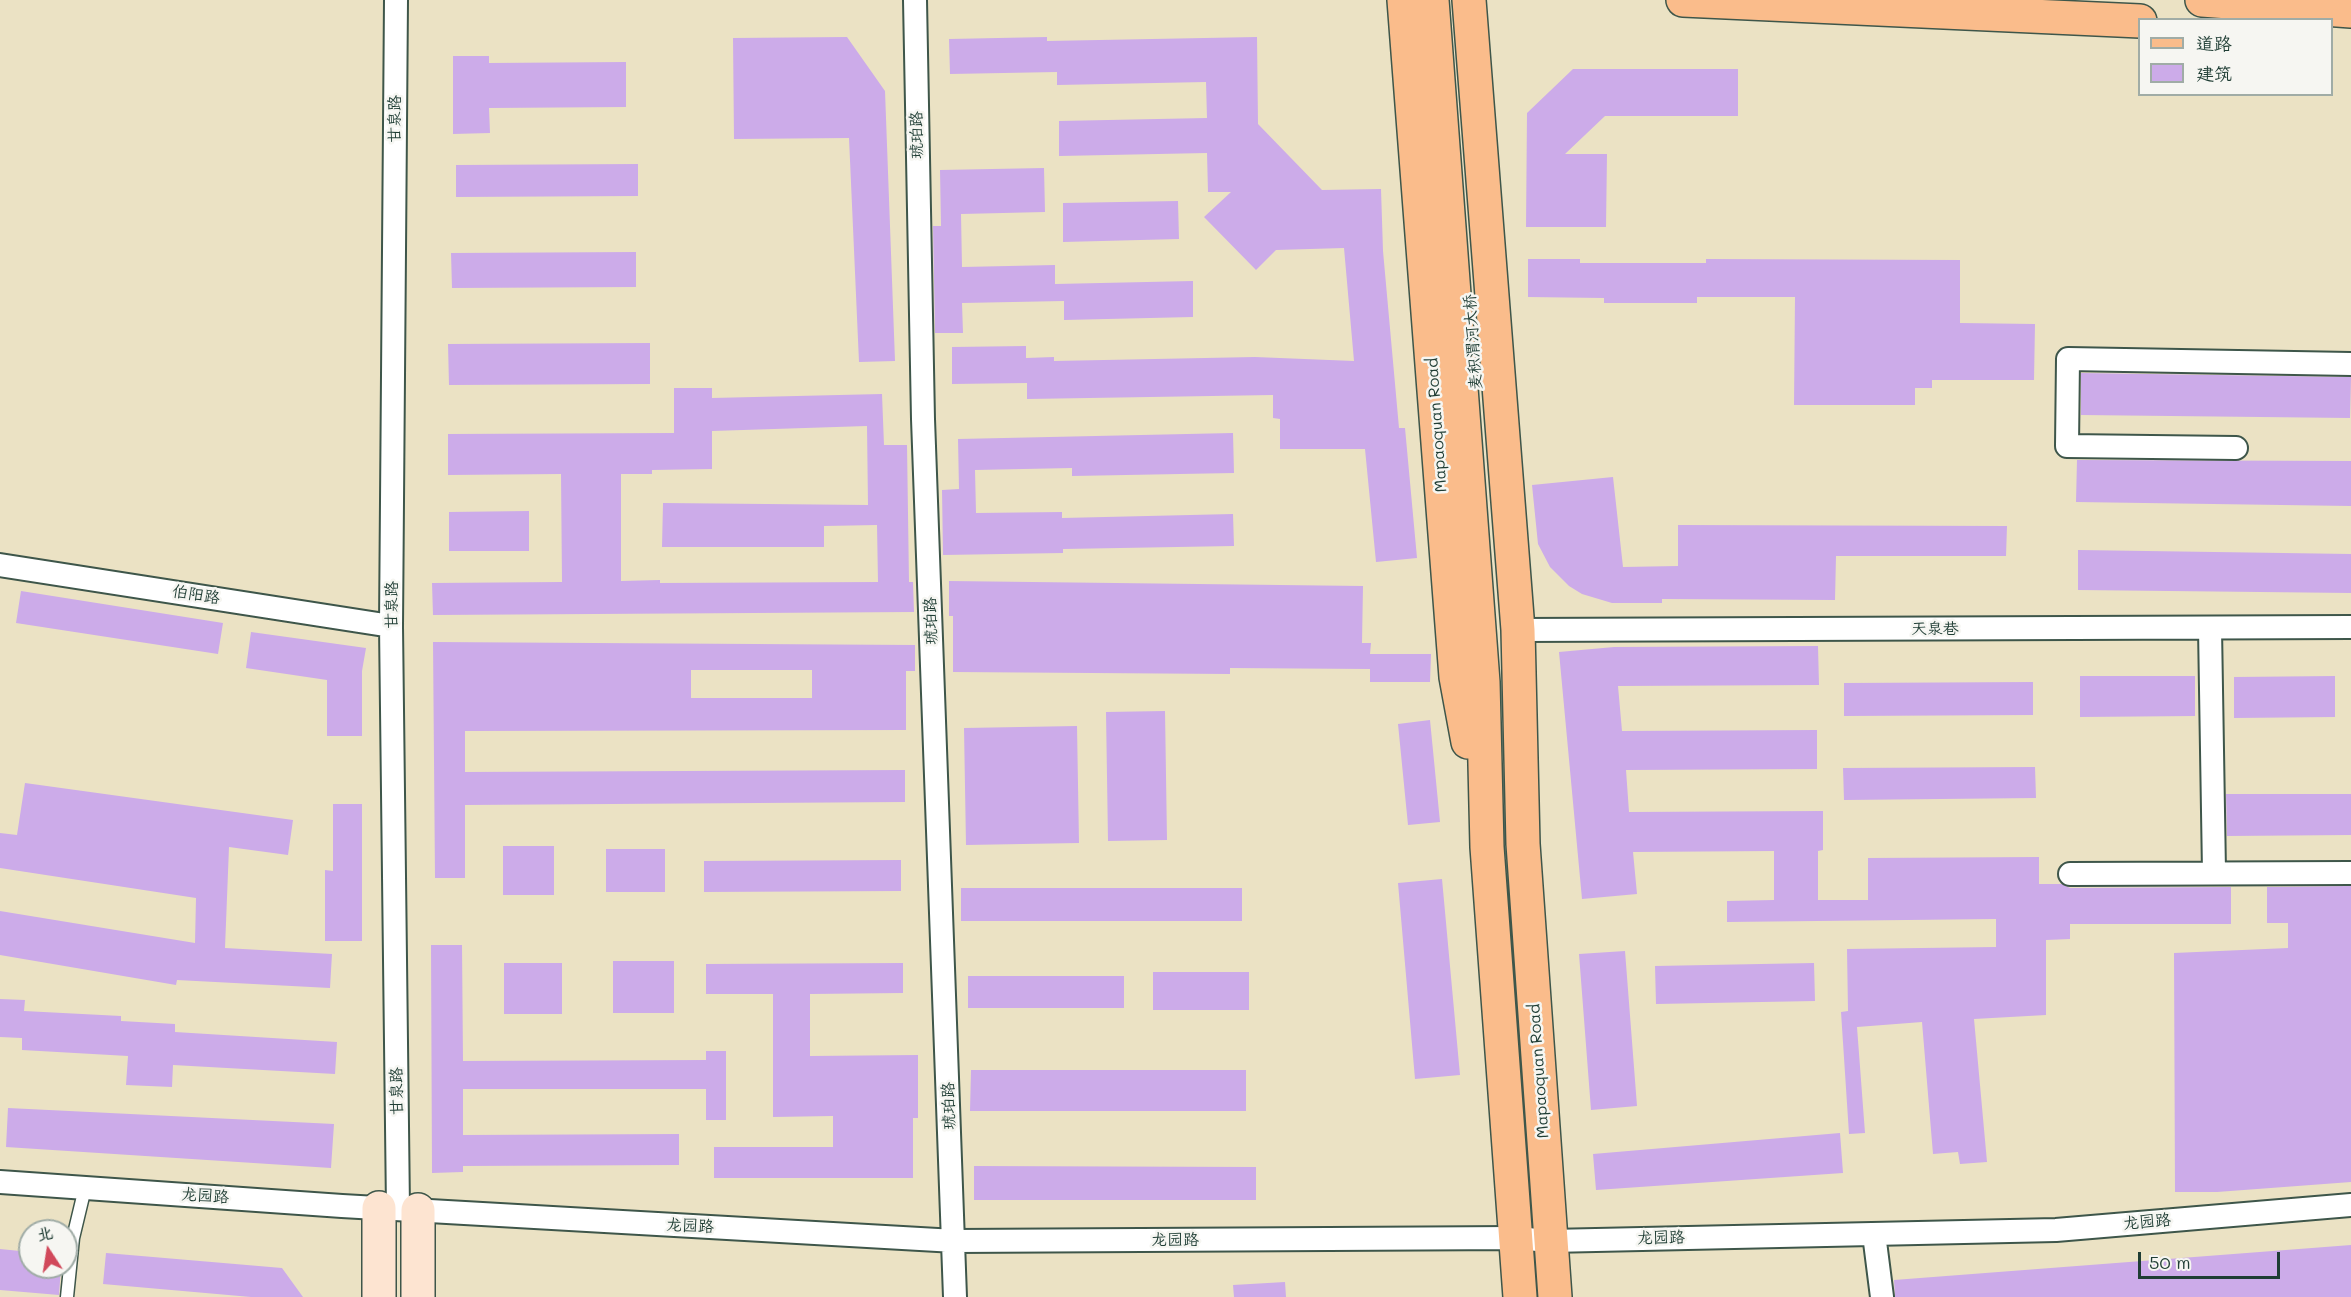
<!DOCTYPE html>
<meta charset="utf-8">
<style>
body{margin:0}
#map{position:relative;width:2351px;height:1297px;overflow:hidden;background:#ebe2c4;font-family:Mali,"LXGW WenKai TC",sans-serif}
canvas{display:block}
.legend{position:absolute;left:2138px;top:18px;width:195px;height:78px;box-sizing:border-box;background:#f6f6f2;border:2px solid #a0aca6;margin:0;padding:8px 10px;list-style:none;font-size:18px;color:#1f3d34}
.legend li{display:flex;align-items:center;gap:12px;height:30px}
.legend b{width:30px;border:2px solid #a0aca6}
.north{position:absolute;left:18px;top:1219px;width:60px;height:60px;box-sizing:border-box;background:#f6f6f2;border:2px solid #a0aca6;border-radius:50%;rotate:348deg;font-size:16px;font-weight:700;line-height:24px;text-align:center;color:#1f3d34}
.north::after{content:'';display:block;margin:auto;width:21px;height:27px;background:#d1495b;clip-path:polygon(50% 0,100% 100%,50% 72%,0 100%)}
.scale{position:absolute;left:2138px;top:1252px;width:142px;height:27px;box-sizing:border-box;border:3px solid #1f3d34;border-top:0;padding-left:8px;font-size:18px;line-height:21px;white-space:nowrap;color:#1f3d34;-webkit-text-stroke:4px #f6f6f2;paint-order:stroke}
</style>
<div id="map">
<canvas width="2351" height="1297"></canvas>
<ul class="legend">
<li><b style="height:8px;background:#fabc8b"></b>道路</li>
<li><b style="height:16px;background:#ccabe9"></b>建筑</li>
</ul>
<div class="north">北</div>
<div class="scale">50 m</div>
</div>
<script>
const ctx = document.querySelector('canvas').getContext('2d');
ctx.lineJoin = 'round';
function fill(path, color) { ctx.fillStyle = color; ctx.fill(path, 'evenodd'); }
const toPath = rows => new Path2D(rows.map(r => 'M' + r).join(''));
function stroke(path, color, width, dash) { ctx.strokeStyle = color; ctx.lineWidth = width; ctx.lineCap = dash ? 'butt' : 'round'; ctx.setLineDash(dash || []); ctx.stroke(path); }
function drawText(font, color, halo, rows, align = 'center') {
  ctx.font = font + ' Mali,"LXGW WenKai TC",sans-serif'; ctx.lineWidth = 5; ctx.setLineDash([]); ctx.textBaseline = 'middle'; ctx.strokeStyle = halo; ctx.fillStyle = color; for (const [text, x, y, turn = 0] of rows) {
    ctx.save(); ctx.translate(x, y); ctx.rotate((+turn || 0) * Math.PI / 180); ctx.textAlign = isNaN(turn) ? turn : align; if (halo) ctx.strokeText(text, 0, 0); ctx.fillText(text, 0, 0); ctx.restore();
  }
}
fill(toPath([
 [847,37,885,91,895,361,859,362,849,138,734,139,733,38],
 [1047,37,1047,41,1257,37,1258,124,1322,190,1381,189,1383,251,1399,428,1405,428,1417,558,1376,562,1365,449,1280,449,1280,419,1273,418,1273,395,1027,399,1027,383,952,384,952,347,1026,346,1026,358,1054,357,1054,361,1255,357,1354,361,1344,248,1276,250,1256,270,1204,217,1231,192,1208,192,1207,153,1059,156,1059,121,1207,118,1206,82,1057,85,1057,72,950,74,949,39],
 [453,56,489,56,489,63,626,62,626,107,489,108,490,133,453,134],
 [1573,69,1738,69,1738,116,1605,116,1565,154,1607,154,1606,227,1526,227,1527,113],
 [638,164,638,196,456,197,456,165],
 [1044,168,1045,212,961,214,962,267,1055,265,1055,284,1193,281,1193,317,1064,320,1064,301,962,303,963,333,935,333,933,226,941,226,940,170],
 [1178,201,1179,239,1063,242,1063,203],
 [636,252,636,287,452,288,451,253],
 [1528,259,1580,259,1580,263,1706,263,1706,259,1960,260,1960,323,2035,324,2034,380,1932,380,1932,388,1915,388,1915,405,1794,405,1795,297,1697,297,1697,303,1604,303,1604,298,1528,297],
 [650,343,650,384,449,385,448,344],
 [2081,373,2351,377,2350,418,2081,415],
 [674,388,712,388,712,398,882,394,884,445,907,445,909,582,913,582,914,612,433,615,432,583,562,582,561,474,448,475,448,434,674,433],
 [867,426,868,505,663,503,662,547,824,547,824,526,877,525,878,582,660,583,660,580,621,581,621,474,652,474,652,470,712,469,712,431],
 [1233,433,1234,473,1072,476,1072,468,975,470,976,513,1062,512,1062,518,1233,514,1234,546,1063,549,1063,553,943,555,942,490,959,489,958,439],
 [2077,460,2351,461,2351,506,2076,502],
 [1613,477,1623,567,1678,566,1678,525,2007,526,2006,556,1836,556,1835,600,1662,599,1662,603,1612,603,1582,594,1569,586,1550,567,1538,544,1532,485],
 [529,511,529,551,449,551,449,512],
 [2078,550,2351,554,2351,593,2078,590],
 [949,581,1363,586,1362,643,1371,643,1370,654,1431,654,1430,682,1370,682,1370,669,1230,668,1230,674,953,672,953,616,949,616],
 [21,591,223,623,218,654,16,623],
 [251,632,366,648,362,671,362,736,327,736,327,680,246,668],
 [433,642,915,645,915,671,906,671,906,730,465,731,465,772,905,770,905,802,465,805,465,878,435,878],
 [691,670,812,670,812,698,691,698],
 [1818,646,1819,685,1618,686,1622,731,1817,730,1817,769,1626,770,1629,812,1823,811,1823,850,1818,851,1818,900,1868,900,1868,858,2039,857,2039,884,2062,884,2070,888,2231,887,2231,924,2070,924,2070,939,2046,940,2046,1015,1974,1019,1987,1162,1960,1164,1958,1152,1933,1154,1922,1022,1857,1027,1865,1133,1849,1134,1841,1012,1848,1011,1847,949,1996,947,1996,919,1727,922,1727,901,1774,900,1774,851,1633,852,1637,894,1582,899,1559,652,1614,647],
 [2080,676,2195,676,2195,716,2080,717],
 [2335,676,2335,717,2234,718,2234,677],
 [2033,682,2033,715,1844,716,1844,683],
 [1165,711,1167,840,1108,841,1106,712],
 [1430,720,1440,822,1408,825,1398,724],
 [1077,726,1079,843,966,845,964,728],
 [2035,767,2036,798,1844,800,1843,768],
 [25,783,293,820,288,855,229,847,225,948,332,954,330,988,177,980,176,985,0,955,0,911,195,943,196,898,0,868,0,833,17,835],
 [2226,794,2351,794,2351,835,2227,836],
 [333,804,362,804,362,941,325,941,325,870,333,871],
 [503,846,554,846,554,895,503,895],
 [606,849,665,849,665,892,606,892],
 [901,860,901,891,704,892,704,861],
 [1442,879,1460,1075,1415,1079,1398,883],
 [2351,886,2351,1182,2217,1192,2175,1192,2174,953,2288,948,2288,923,2267,923,2267,887],
 [961,888,1242,888,1242,921,961,921],
 [431,945,462,945,463,1061,706,1060,706,1051,726,1051,726,1120,706,1120,706,1089,463,1089,463,1135,679,1134,679,1165,463,1166,463,1172,432,1173],
 [1625,951,1637,1106,1591,1110,1579,954],
 [613,961,674,961,674,1013,613,1013],
 [504,963,562,963,562,1014,504,1014],
 [903,963,903,993,810,994,810,1056,918,1055,918,1118,913,1118,913,1178,714,1178,714,1147,833,1147,833,1116,773,1117,773,994,706,994,706,964],
 [1814,963,1815,1001,1656,1004,1655,966],
 [1153,972,1249,972,1249,1010,1153,1010],
 [968,976,1124,976,1124,1008,968,1008],
 [0,999,25,1000,24,1011,121,1016,121,1021,175,1024,175,1032,337,1042,335,1074,173,1065,172,1087,126,1085,128,1056,22,1050,22,1038,0,1037],
 [971,1070,1246,1070,1246,1111,970,1111],
 [8,1108,334,1124,331,1168,6,1147],
 [1840,1133,1843,1173,1596,1190,1593,1154],
 [974,1166,1256,1167,1256,1200,974,1200],
 [2351,1245,2351,1297,1895,1297,1894,1280],
 [0,1249,30,1252,30,1267,61,1267,59,1295,0,1290],
 [106,1253,282,1268,303,1297,251,1297,103,1284],
 [1285,1282,1286,1297,1234,1297,1233,1285]
]), '#ccabe9');
const lane = toPath([
 [67,1297,73,1238,85,1188]
]);
const street = toPath([
 [396,0,391,626,398,1209],
 [915,0,923,419,955,1297],
 [2236,448,2067,446,2068,359,2351,364],
 [0,565,391,626],
 [2210,628,2214,872],
 [1518,630,2351,627],
 [2070,874,2351,873],
 [0,1182,342,1206,955,1241,1515,1238,1550,1241,2056,1230,2351,1205],
 [1874,1234,1882,1297]
]);
const secondary = toPath([
 [418,1210,418,1297],
 [379,1297,379,1208]
]);
const primary = toPath([
 [1404,0,1456,677,1468,742],
 [1432,0,1483,682,1487,847,1520,1297],
 [1469,0,1518,630,1523,844,1555,1297]
]);
const highway = toPath([
 [1683,0,2140,21],
 [2202,0,2351,11]
]);
stroke(lane, '#3e564a', 15);
stroke(street, '#3e564a', 26);
stroke(secondary, '#3e564a', 36);
stroke(primary, '#3e564a', 36);
stroke(highway, '#3e564a', 36);
stroke(lane, '#fff', 12);
stroke(street, '#fff', 22);
stroke(secondary, '#fde4d1', 33);
stroke(primary, '#fabc8b', 33);
stroke(highway, '#fabc8b', 33);
drawText('16px', '#1f3d34', '#f6f6f2', [
 ["甘泉路",395,119,-90],
 ["琥珀路",917,135,-91],
 ["麦积渭河大桥",1473,342,-94],
 ["Mapaoquan Road",1437,425,-94],
 ["伯阳路",196,595,9],
 ["甘泉路",392,605,-90],
 ["琥珀路",931,621,-92],
 ["天泉巷",1935,629],
 ["Mapaoquan Road",1539,1071,-94],
 ["甘泉路",397,1091,-91],
 ["琥珀路",949,1106,-92],
 ["龙园路",205,1196,4],
 ["龙园路",2147,1222,-5],
 ["龙园路",690,1226,3],
 ["龙园路",1661,1238,-1],
 ["龙园路",1175,1240]
]);
</script>
